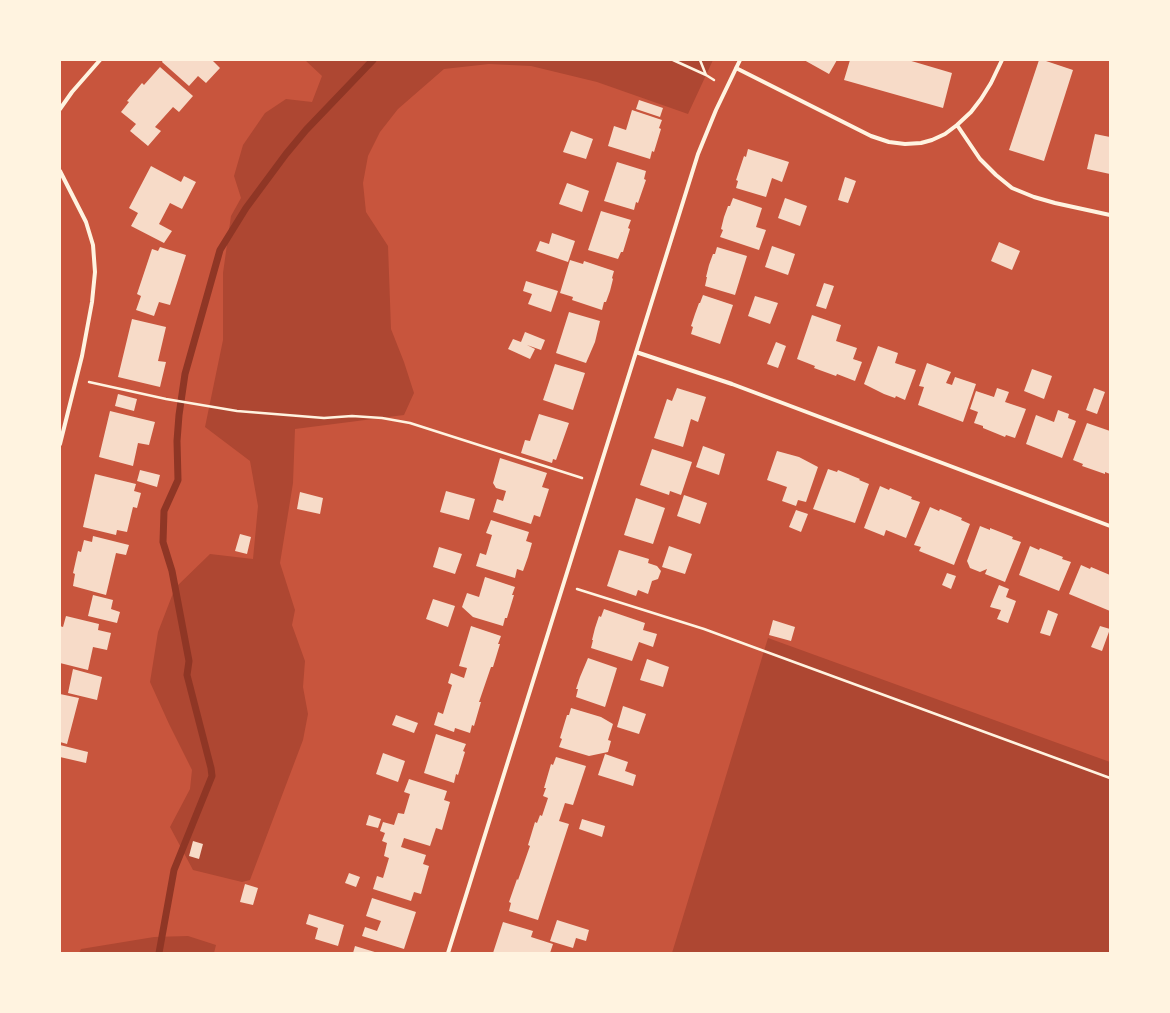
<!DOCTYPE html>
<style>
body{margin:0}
#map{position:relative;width:1170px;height:1013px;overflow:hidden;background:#c8553d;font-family:Merriweather,serif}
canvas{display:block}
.frame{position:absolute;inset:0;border:61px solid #fff3e0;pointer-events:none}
</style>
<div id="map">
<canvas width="1170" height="1013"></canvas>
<div class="frame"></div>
</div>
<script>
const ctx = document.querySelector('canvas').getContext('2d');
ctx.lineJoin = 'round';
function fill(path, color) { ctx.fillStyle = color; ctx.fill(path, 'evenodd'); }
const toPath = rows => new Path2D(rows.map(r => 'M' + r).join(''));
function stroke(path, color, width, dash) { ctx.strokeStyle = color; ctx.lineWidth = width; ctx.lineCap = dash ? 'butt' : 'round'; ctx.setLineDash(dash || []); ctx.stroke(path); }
fill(toPath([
 [305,60,713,60,688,114,597,82,531,66,489,64,444,69,398,109,380,132,368,156,363,183,366,212,388,246,391,329,404,362,414,393,404,415,295,429,293,483,280,563,295,610,292,625,305,661,303,687,308,714,303,740,250,880,242,882,193,870,170,827,190,789,192,770,169,724,150,682,158,632,175,588,210,554,253,559,258,506,250,461,205,427,223,340,223,273,231,216,241,198,234,176,243,145,265,113,286,99,312,102,322,76],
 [768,638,1110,762,1110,953,672,953],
 [188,936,216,945,214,953,79,953,81,949,154,937]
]), '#ae4732');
stroke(toPath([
 [159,953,174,870,212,776,211,768,187,675,189,661,172,571,163,542,164,511,178,480,177,441,179,415,185,374,220,250,246,208,286,154,306,130,373,60]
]), '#8f3625', 7);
fill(toPath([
 [163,60,212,60,220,68,206,83,198,76,189,86,162,62],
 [804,60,837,60,829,74],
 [850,60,908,60,952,73,943,108,844,80],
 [1039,60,1043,60,1073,70,1044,161,1009,150],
 [160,67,193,96,179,112,173,107,155,127,161,131,148,146,130,131,136,124,121,112,129,102,127,101,142,83,144,85],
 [639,100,663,108,660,117,636,109],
 [632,110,662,120,659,128,661,129,654,152,652,151,650,159,608,146,614,126,626,130],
 [571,131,593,139,586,159,563,152],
 [1095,134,1110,137,1110,174,1087,169],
 [748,149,789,162,782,182,772,178,766,197,736,188,738,181,736,180,744,156,746,157],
 [617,162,646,171,644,179,646,180,638,203,636,202,634,210,604,201],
 [151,166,181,182,184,176,196,182,182,209,170,203,159,224,172,231,164,243,131,226,138,213,129,208],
 [845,177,856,181,848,203,838,200],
 [567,183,589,191,582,212,559,204],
 [733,198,762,208,756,227,766,230,759,250,720,237,723,230,721,229,724,217,728,206,730,206],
 [785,198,807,206,800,226,778,218],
 [601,211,631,220,628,228,630,229,623,252,621,252,618,259,588,250],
 [552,233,575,241,568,262,536,251,540,241,549,244],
 [999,242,1020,251,1012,270,991,261],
 [772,246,795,254,788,275,765,267],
 [160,247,186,255,170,305,159,302,154,316,136,310,141,296,137,294,152,249,158,251],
 [717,247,747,256,735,295,705,286,707,277,706,277,709,265,713,254,715,254],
 [570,260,583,264,584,261,614,271,612,278,613,279,610,291,606,302,604,302,602,310,572,300,573,297,560,293],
 [526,281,558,291,551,312,528,304,532,294,523,291],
 [824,283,834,286,826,309,816,306],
 [703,295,733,305,720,344,691,334,693,327,691,326,695,314,699,303,700,303],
 [755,296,778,303,770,324,748,316],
 [569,312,600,321,595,342,586,363,556,353],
 [812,315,841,325,836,341,857,348,853,359,862,362,855,381,837,374,836,376,814,368,815,366,797,359],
 [132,319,166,327,158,361,166,362,160,387,118,377],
 [525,332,545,340,541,350,527,345,535,349,530,359,508,349,513,339,521,342],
 [776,342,786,346,778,368,767,364],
 [878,346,898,353,895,363,916,370,905,400,896,396,895,398,884,394,864,384],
 [927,363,951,372,946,383,952,385,955,377,976,384,963,422,918,405,924,387,919,386],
 [555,364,585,373,573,410,543,400],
 [1032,369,1052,376,1044,399,1024,391],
 [677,388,706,397,698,422,691,419,683,447,654,438,667,399,672,401],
 [997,388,1009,392,1005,402,1026,409,1015,438,1006,435,1005,437,983,428,983,426,974,423,978,412,970,409,976,391,994,397],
 [1094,388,1105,392,1097,414,1086,410],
 [118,394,137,399,134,411,115,406],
 [1058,410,1069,414,1068,418,1076,421,1062,458,1026,444,1036,415,1054,422],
 [110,411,155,422,149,445,138,443,133,466,99,457],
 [539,414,569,423,556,460,553,459,552,463,521,453,525,440,530,441],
 [1087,423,1110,431,1110,474,1105,472,1105,474,1082,466,1083,464,1073,460],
 [703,446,725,454,719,475,696,467],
 [652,449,692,462,681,495,670,491,669,495,640,485],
 [777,451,799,457,818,467,806,502,798,500,796,506,782,501,787,487,767,480],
 [500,458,547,473,542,487,549,489,540,517,534,515,531,524,493,512,497,499,503,501,506,491,496,488,493,483],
 [828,469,837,472,838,470,860,479,859,480,869,484,855,523,813,509],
 [140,470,160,475,157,487,137,481],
 [95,474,136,484,134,491,141,493,137,508,133,507,127,532,117,530,116,535,83,527],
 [880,486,889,490,890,488,912,497,911,499,920,502,906,538,886,530,884,536,864,528],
 [446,491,475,499,469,520,440,512],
 [300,492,323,498,320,514,297,509],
 [684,495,707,503,700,524,677,516],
 [636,498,665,508,653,544,624,535],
 [930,507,939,511,940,509,962,518,961,520,970,524,954,565,919,551,921,547,914,545],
 [796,510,808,514,801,532,789,527],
 [491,520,529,532,526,541,532,543,528,557,523,571,517,569,515,578,476,566,480,553,486,555,492,535,486,533],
 [980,526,990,530,990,528,1013,537,1012,539,1021,542,1005,582,985,574,987,569,980,572,970,568,967,561],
 [240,534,251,537,247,554,235,551],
 [93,536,129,545,126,555,116,553,106,595,73,586,75,574,73,573,78,551,81,552,84,540,92,542],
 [669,546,692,554,685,574,662,567],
 [1030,546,1039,550,1040,548,1063,557,1062,559,1071,562,1059,591,1019,575],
 [439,547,462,554,455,574,433,567],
 [619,550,649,559,648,563,657,566,661,571,658,579,652,581,648,594,638,590,636,596,607,586],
 [1081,565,1090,569,1091,567,1110,575,1110,611,1069,594],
 [947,573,956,576,951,589,942,585],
 [485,577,515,587,512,595,514,595,507,618,505,618,503,626,473,617,462,607,467,593,479,597],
 [999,585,1009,589,1006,597,1016,601,1008,623,997,619,1001,610,990,607],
 [93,595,113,600,111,609,120,612,117,623,88,616],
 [433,599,455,606,448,627,426,619],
 [604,609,645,623,643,630,657,634,653,647,639,642,632,661,591,648,593,640,592,640,595,628,599,616,601,617],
 [1048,610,1058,614,1050,636,1040,633],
 [66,616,99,624,98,630,111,633,107,650,93,647,88,670,60,663,60,626,63,627],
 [773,620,795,627,791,641,769,635],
 [471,626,501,636,498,644,500,644,493,667,491,667,479,702,481,702,474,726,472,725,470,733,455,728,454,732,434,725,438,712,443,714,446,704,452,685,448,683,451,673,464,678,467,668,459,666],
 [1100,626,1110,629,1102,651,1091,647],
 [588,658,617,668,605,707,576,697,578,689,576,689,580,677],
 [647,659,669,667,663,687,640,680],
 [73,669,102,677,97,700,68,693],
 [60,694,79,698,67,744,60,742],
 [623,706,646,714,639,734,617,727],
 [571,708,601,717,613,724,608,740,611,741,608,752,589,756,559,747,562,739,560,738,567,715,569,715],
 [396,715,418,723,414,733,392,725],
 [436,734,466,744,463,751,465,752,458,775,456,774,454,783,424,773],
 [60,745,88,752,86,763,60,757],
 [383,753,405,761,398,782,376,774],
 [605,754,628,762,625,771,636,775,633,786,598,775],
 [556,757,586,766,573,805,565,803,559,821,569,824,538,920,509,911,511,903,509,902,517,879,518,880,530,846,528,845,535,822,537,823,540,815,542,816,548,798,543,796,546,788,544,788,551,764,553,765],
 [409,779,447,791,444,800,450,802,442,830,436,828,430,846,404,838,401,847,426,855,423,864,429,866,421,894,414,892,411,901,373,889,377,876,383,878,389,858,384,856,387,843,382,841,385,833,380,831,383,822,394,825,398,813,404,814,410,794,404,792],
 [369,815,381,819,378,828,366,825],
 [582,819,605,826,602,837,579,829],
 [193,841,203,844,199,859,189,856],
 [349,873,360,877,356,887,345,883],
 [245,884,258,888,253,905,240,902],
 [372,898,416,912,404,949,362,936,365,927,377,931,381,921,366,916],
 [309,914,344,925,338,946,315,939,318,928,306,924],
 [557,920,589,930,586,941,576,938,573,948,550,941],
 [503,922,533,931,531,937,553,944,550,953,493,953],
 [355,946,378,953,353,953]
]), '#f7dbc8');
stroke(toPath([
 [673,60,706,75],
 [700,60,706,75,714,80],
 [89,382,166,399,237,411,324,418,352,416,382,418,410,423,582,478],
 [577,589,704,629,1110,778]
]), '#fff3e0', 2.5);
stroke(toPath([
 [736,68,871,136,889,142,905,144,921,143,932,140,945,134,957,125,971,112,981,99,991,83,1002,60],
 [60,109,72,92,100,60],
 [957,125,980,159,996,175,1012,188,1034,197,1055,203,1110,215],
 [60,171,86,222,93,245,95,272,92,302,82,356,60,444],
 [636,352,732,384,1110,526],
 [448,953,698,154,716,110,740,60]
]), '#fff3e0', 4);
</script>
